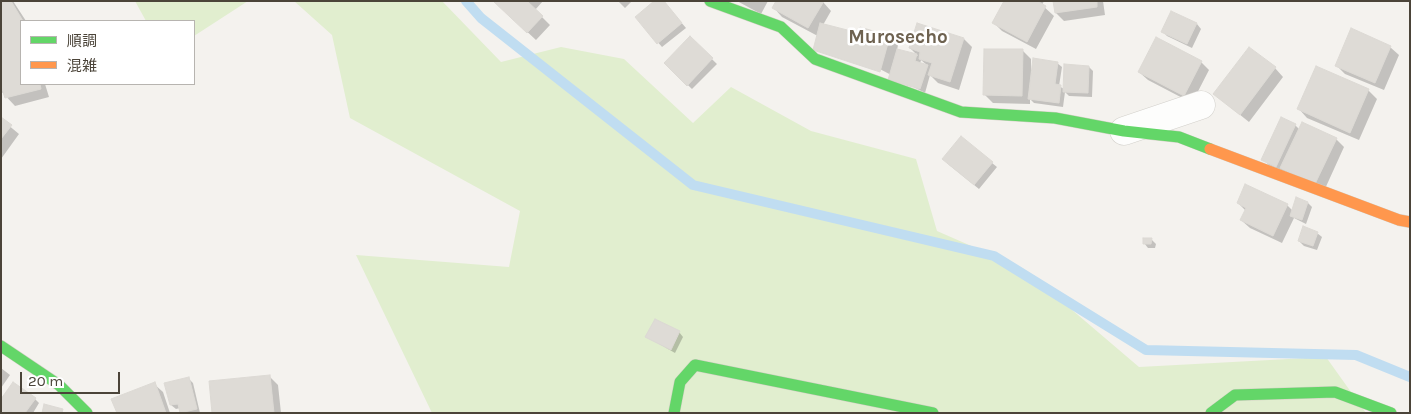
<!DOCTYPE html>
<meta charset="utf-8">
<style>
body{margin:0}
#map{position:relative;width:1411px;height:414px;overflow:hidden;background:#f4f2ee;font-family:Karla,"Noto Sans JP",sans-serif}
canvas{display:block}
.frame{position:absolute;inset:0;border:2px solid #4b4439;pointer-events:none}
.legend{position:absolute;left:20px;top:20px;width:175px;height:65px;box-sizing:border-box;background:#fff;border:1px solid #b7b4b0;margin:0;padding:6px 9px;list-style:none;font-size:15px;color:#4b4439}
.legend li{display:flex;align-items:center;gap:10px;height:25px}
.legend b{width:25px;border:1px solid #b7b4b0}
.scale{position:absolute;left:20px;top:372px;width:100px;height:22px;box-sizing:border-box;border:2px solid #4b4439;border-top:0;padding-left:6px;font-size:15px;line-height:18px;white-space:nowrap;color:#4b4439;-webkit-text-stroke:4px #fff;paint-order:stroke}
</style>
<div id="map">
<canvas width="1411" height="414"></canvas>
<div class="frame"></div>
<ul class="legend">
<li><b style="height:6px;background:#63d668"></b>順調</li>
<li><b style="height:6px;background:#ff974d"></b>混雑</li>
</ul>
<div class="scale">20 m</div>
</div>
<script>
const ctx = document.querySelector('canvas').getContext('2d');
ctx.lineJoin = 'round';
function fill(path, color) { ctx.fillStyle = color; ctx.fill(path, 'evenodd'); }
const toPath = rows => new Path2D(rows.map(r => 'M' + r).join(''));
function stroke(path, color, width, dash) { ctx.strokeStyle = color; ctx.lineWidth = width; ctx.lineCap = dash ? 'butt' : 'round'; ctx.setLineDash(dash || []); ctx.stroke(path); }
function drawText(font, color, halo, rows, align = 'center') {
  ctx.font = font + ' Karla,sans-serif'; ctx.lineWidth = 5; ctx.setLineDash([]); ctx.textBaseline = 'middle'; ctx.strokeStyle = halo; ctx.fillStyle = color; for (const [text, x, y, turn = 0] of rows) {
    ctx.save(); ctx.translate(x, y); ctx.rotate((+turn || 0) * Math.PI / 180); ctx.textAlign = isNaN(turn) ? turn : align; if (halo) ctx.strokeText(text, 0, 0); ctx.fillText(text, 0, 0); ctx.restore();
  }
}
fill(toPath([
 [135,1,248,1,194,36,194,21,146,21],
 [294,1,442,1,501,62,561,47,624,59,693,123,731,87,811,131,916,159,937,231,1024,269,1139,367,1326,357,1366,413,432,413,356,255,509,267,520,211,350,118,332,35]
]), '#e1eecf');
fill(toPath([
 [1,1,13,1,26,21,21,21,21,84,45,84,49,97,15,106,1,91],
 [494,1,543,1,535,10,550,25,536,40],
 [618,1,632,1,625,8],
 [663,1,686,28,662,47,636,17],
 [737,1,768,1,761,14],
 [1005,1,1044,1,1042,5,1054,16,1036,49,1002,31,994,23],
 [1054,1,1103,1,1105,15,1064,21,1056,13],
 [823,2,831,11,823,25,859,35,890,37,898,45,897,50,918,56,910,48,964,39,972,47,959,90,938,83,930,75,925,93,782,17,774,8],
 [921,60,928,66,920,64],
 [1172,13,1197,24,1201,29,1192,48,1167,36,1163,32],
 [690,38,717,64,692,89,665,63],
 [1390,47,1399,55,1384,90,1345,74,1336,65],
 [1023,51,1031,59,1031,73,1057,63,1062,67,1059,86,1064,89,1089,67,1093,71,1092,97,1069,96,1065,92,1063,107,1034,103,1030,99,1030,104,993,103,984,94],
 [1201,62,1209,70,1192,103,1148,80,1139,72],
 [1275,68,1283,77,1249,122,1214,94],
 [1368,90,1377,99,1359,140,1307,118,1299,109],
 [1,119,19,134,1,159],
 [1295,125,1299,129,1336,139,1344,147,1324,191,1267,164],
 [961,138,997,167,979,189,948,164],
 [1246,186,1287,205,1293,211,1297,199,1308,203,1312,207,1306,224,1294,218,1282,243,1250,228,1241,220,1246,211,1238,203],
 [1317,233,1322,237,1317,250,1304,246,1299,241],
 [1151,239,1156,244,1155,248,1148,248,1144,243],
 [679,332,683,337,675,353,647,337],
 [1,368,10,375,1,388],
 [270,377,278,385,281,413,214,413],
 [188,378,193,383,200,413,182,413,180,408,176,409,171,405],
 [154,384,163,392,170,413,118,413],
 [35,399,39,403,33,413,5,413]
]), '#0003');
stroke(toPath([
 [466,1,481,18,693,185,994,256,1146,350,1356,355,1410,377]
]), '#c0ddf1', 10);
const building = toPath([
 [1,1,11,1,23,21,21,84,40,84,41,89,5,98,1,86,1,1],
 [493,1,527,1,543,16,527,33,493,1],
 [654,1,664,1,682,23,657,44,635,17,654,1],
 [776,1,824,1,808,28,772,8,776,1],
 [1004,1,1037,1,1046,6,1027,42,992,23,1004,1],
 [1053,1,1097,1,1097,7,1055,13,1053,1],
 [1171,11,1197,23,1187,44,1161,32,1171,11],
 [820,23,859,33,860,27,890,36,880,72,813,50,820,23],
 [917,23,964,38,950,82,928,75,932,63,919,59,920,52,909,48,917,23],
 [1351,28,1391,46,1375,83,1335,66,1351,28],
 [690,36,713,58,687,86,664,63,690,36],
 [1156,37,1202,61,1184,96,1138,72,1156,37],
 [1249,47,1276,67,1240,115,1213,94,1249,47],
 [897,49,917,54,915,61,928,65,920,89,888,80,897,49],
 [984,49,1023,49,1022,96,983,95,984,49],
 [1033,58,1058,62,1055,84,1061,85,1059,103,1028,99,1033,58],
 [1064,64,1089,66,1088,93,1063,92,1064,64],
 [1316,66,1369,89,1350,133,1297,109,1316,66],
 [1,117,12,125,1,139,1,117],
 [1281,117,1296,124,1276,167,1261,160,1281,117],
 [1302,122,1337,138,1315,184,1280,168,1302,122],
 [961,136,993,162,974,185,942,159,961,136],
 [1245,184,1288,204,1273,236,1240,220,1246,208,1237,203,1245,184],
 [1296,197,1308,202,1302,220,1290,216,1296,197],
 [1303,226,1318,232,1313,246,1298,241,1303,226],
 [1143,238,1152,238,1151,244,1143,244,1143,238],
 [655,319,680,331,671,350,645,337,655,319],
 [270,375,274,413,212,413,209,381,270,375],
 [189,377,197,409,180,413,178,404,170,405,164,383,189,377],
 [13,382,36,398,25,413,5,413,1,410,1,399,13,382],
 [155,382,166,413,117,413,111,399,155,382],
 [44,404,63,409,62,413,42,413,44,404]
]);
fill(building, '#dedbd6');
stroke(building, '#dcd9d4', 1);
const street = toPath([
 [1124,131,1201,105]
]);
const fast = toPath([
 [710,1,781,27,815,59,961,112,1055,118,1124,131,1179,137,1210,149],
 [1,346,59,385,87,413],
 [674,413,680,382,695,365,933,413],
 [1211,413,1235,395,1335,392,1391,413]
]);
const slow = toPath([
 [1210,149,1399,220,1410,222]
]);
stroke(street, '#d2d0cb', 29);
stroke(fast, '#d3cfc5', 12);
stroke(slow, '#d3cfc5', 12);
stroke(street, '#fdfdfc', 28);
stroke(fast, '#63d668', 11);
stroke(slow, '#ff974d', 11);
drawText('bold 19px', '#6e6250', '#fff', [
 ["Murosecho",898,38]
]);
</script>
